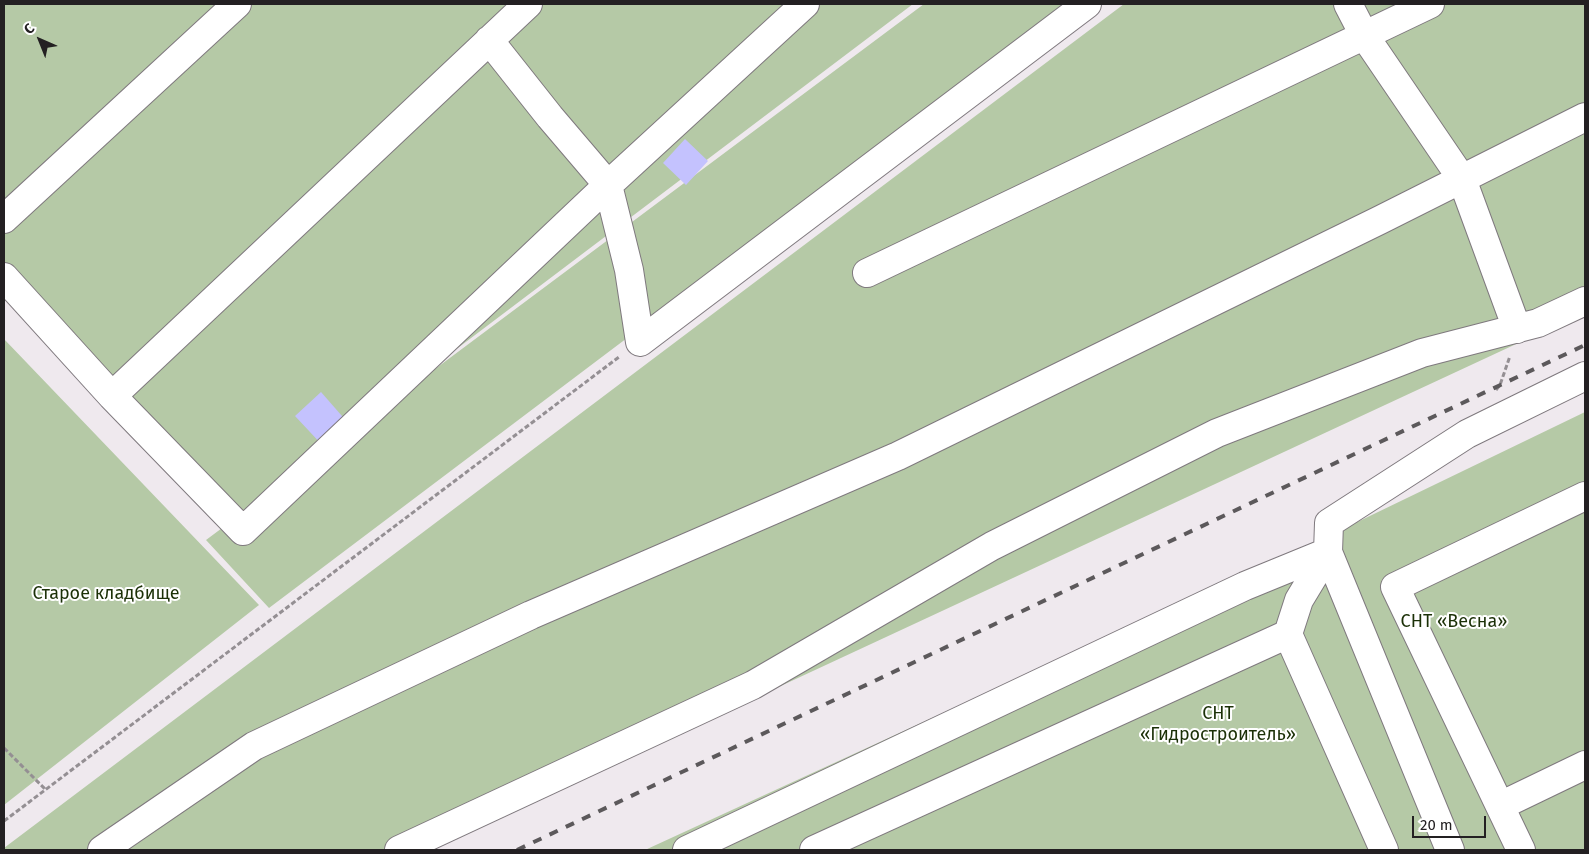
<!DOCTYPE html>
<meta charset="utf-8">
<style>
body{margin:0}
#map{position:relative;width:1589px;height:854px;overflow:hidden;background:#efe9ee;font-family:"Fira Sans",sans-serif}
canvas{display:block}
.frame{position:absolute;inset:0;border:5px solid #232022;pointer-events:none}
.north{position:absolute;left:15px;top:15px;width:50px;height:50px;-webkit-text-stroke:4px #fff;paint-order:stroke;rotate:316deg;font-size:14px;font-weight:700;line-height:20px;text-align:center;color:#232022}
.north::after{content:'';display:block;margin:auto;width:18px;height:22px;background:#232022;clip-path:polygon(50% 0,100% 100%,50% 72%,0 100%)}
.scale{position:absolute;left:1412px;top:816px;width:74px;height:22px;box-sizing:border-box;border:2px solid #232022;border-top:0;padding-left:6px;font-size:15px;line-height:18px;white-space:nowrap;color:#232022;-webkit-text-stroke:4px #fff;paint-order:stroke}
</style>
<div id="map">
<canvas width="1589" height="854"></canvas>
<div class="frame"></div>
<div class="north">С</div>
<div class="scale">20 m</div>
</div>
<script>
const ctx = document.querySelector('canvas').getContext('2d');
ctx.lineJoin = 'round';
function fill(path, color) { ctx.fillStyle = color; ctx.fill(path, 'evenodd'); }
const toPath = rows => new Path2D(rows.map(r => 'M' + r).join(''));
function stroke(path, color, width, dash) { ctx.strokeStyle = color; ctx.lineWidth = width; ctx.lineCap = dash ? 'butt' : 'round'; ctx.setLineDash(dash || []); ctx.stroke(path); }
function drawText(font, color, halo, rows, align = 'center') {
  ctx.font = font + ' "Fira Sans",sans-serif'; ctx.lineWidth = 4; ctx.setLineDash([]); ctx.textBaseline = 'middle'; ctx.strokeStyle = halo; ctx.fillStyle = color; for (const [text, x, y, turn = 0] of rows) {
    ctx.save(); ctx.translate(x, y); ctx.rotate((+turn || 0) * Math.PI / 180); ctx.textAlign = isNaN(turn) ? turn : align; if (halo) ctx.strokeText(text, 0, 0); ctx.fillText(text, 0, 0); ctx.restore();
  }
}
fill(toPath([
 [4,4,913,4,221,527,4,294],
 [924,4,1070,4,269,608,206,540],
 [1124,4,1585,4,1585,312,428,850,4,850,4,848],
 [4,339,259,605,4,805],
 [1585,412,1585,850,645,850,1347,527]
]), '#b5c9a6');
fill(toPath([
 [685,139,708,161,686,185,663,163],
 [321,392,349,424,324,447,295,416]
]), '#c4c2fe');
const minor = toPath([
 [1348,4,1364,35,1462,179,1517,329],
 [489,40,550,117,608,185,629,270,640,342,1087,4],
 [4,219,237,4],
 [867,273,1430,4],
 [4,277,112,396,243,531,608,185,805,4],
 [112,396,528,4],
 [1328,552,1299,600,1288,634,1384,850],
 [1500,806,1585,765],
 [102,850,254,746,531,615,898,456,1380,220,1585,117],
 [399,850,753,685,992,546,1217,433,1422,353,1538,323,1585,301],
 [687,850,1245,586,1328,552],
 [814,850,1288,634],
 [1450,850,1328,552,1329,523,1467,434,1585,376],
 [1521,850,1395,587,1585,496]
]);
stroke(minor, '#7f797e', 30);
stroke(toPath([
 [1496,390,1500,385,1510,356],
 [4,748,45,789],
 [4,821,619,357]
]), '#948f93', 3, [5, 2.5]);
stroke(minor, '#fff', 28);
stroke(toPath([
 [517,850,1585,345]
]), '#5c595b', 4, [9, 9]);
drawText('18px', '#1b3007', '#fff', [
 ["Старое кладбище",106,594],
 ["СНТ «Весна»",1454,622],
 ["СНТ",1218,714],
 ["«Гидростроитель»",1218,735]
]);
</script>
